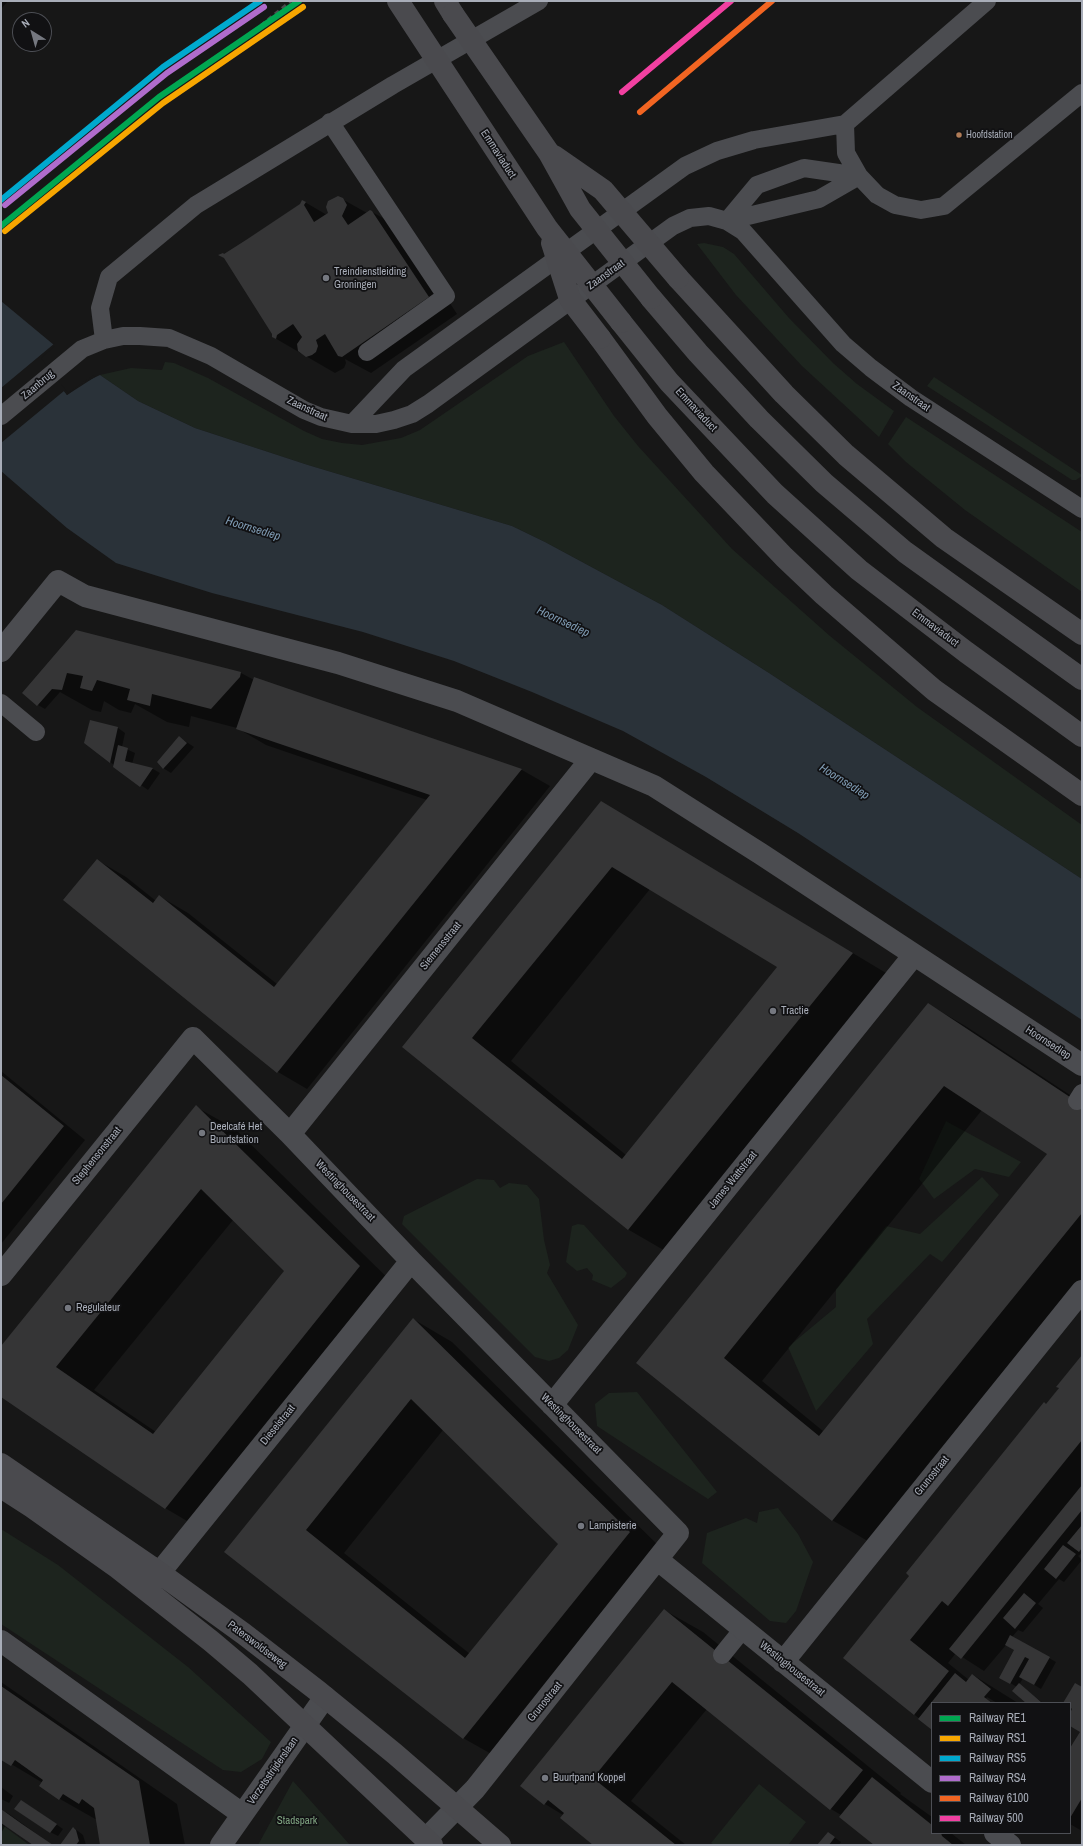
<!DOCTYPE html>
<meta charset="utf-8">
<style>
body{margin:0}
#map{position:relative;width:1083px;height:1846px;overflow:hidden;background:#171717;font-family:"Archivo Narrow",sans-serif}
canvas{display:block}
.frame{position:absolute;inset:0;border:2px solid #a8adb8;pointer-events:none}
.legend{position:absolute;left:931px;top:1702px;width:140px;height:132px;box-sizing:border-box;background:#111113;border:1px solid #4d4f55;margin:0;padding:5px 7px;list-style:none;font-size:12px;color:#a8adb8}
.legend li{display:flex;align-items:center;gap:8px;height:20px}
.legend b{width:20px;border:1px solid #4d4f55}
.north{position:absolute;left:12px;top:12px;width:40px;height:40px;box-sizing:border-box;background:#111113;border:1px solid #4d4f55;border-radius:50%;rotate:323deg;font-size:11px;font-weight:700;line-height:16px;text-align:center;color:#a8adb8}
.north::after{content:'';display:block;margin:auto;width:14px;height:18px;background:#757880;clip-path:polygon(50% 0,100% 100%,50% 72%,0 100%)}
</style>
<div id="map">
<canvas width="1083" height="1846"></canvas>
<div class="frame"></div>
<ul class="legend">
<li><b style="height:5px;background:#00a651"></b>Railway RE1</li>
<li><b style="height:5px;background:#f7a600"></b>Railway RS1</li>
<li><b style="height:5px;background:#00a9ce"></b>Railway RS5</li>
<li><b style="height:5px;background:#b06ccc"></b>Railway RS4</li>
<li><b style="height:5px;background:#f26522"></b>Railway 6100</li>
<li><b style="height:5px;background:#f240a1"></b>Railway 500</li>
</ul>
<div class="north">N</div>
</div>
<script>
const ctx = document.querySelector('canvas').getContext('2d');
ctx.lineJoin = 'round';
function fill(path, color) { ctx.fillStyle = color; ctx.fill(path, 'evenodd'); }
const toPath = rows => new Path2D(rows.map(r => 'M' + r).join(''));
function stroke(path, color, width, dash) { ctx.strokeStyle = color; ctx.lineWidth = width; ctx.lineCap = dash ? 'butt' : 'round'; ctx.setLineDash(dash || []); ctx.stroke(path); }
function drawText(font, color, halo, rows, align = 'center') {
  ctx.font = font + ' "Archivo Narrow",sans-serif'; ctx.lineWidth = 3.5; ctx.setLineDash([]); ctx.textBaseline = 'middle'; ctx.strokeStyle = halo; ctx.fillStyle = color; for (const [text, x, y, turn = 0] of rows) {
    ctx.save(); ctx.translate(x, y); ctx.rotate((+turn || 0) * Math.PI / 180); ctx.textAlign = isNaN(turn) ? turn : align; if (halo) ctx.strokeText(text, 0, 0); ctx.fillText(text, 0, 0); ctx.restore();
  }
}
fill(toPath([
 [704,243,723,247,734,254,789,318,833,363,857,384,894,411,879,437,802,366,736,295,697,244],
 [564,342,614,416,638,446,732,549,830,636,917,707,1082,825,1082,879,769,673,662,605,545,542,512,526,308,465,195,428,138,401,100,375,131,368,162,370,165,362,174,363,208,378,304,431,322,439,342,443,362,445,401,438,420,430,528,356],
 [934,377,1082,475,1082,476,1076,480,1072,480,927,386],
 [906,417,1082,532,1082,592,965,510,906,462,888,444],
 [946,1121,1021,1162,1009,1177,975,1169,934,1199,919,1179],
 [982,1177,999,1195,942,1262,930,1254,867,1319,873,1344,816,1411,788,1347,836,1307,836,1289,886,1226,920,1234],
 [477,1179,494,1180,500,1188,509,1183,527,1185,539,1199,544,1240,550,1265,547,1273,578,1325,568,1350,559,1358,549,1361,535,1357,402,1224,404,1216],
 [578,1224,584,1225,627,1273,625,1277,611,1288,592,1280,593,1275,587,1268,577,1271,566,1262,572,1226],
 [637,1392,717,1492,708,1499,597,1426,595,1404,609,1393],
 [778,1508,798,1534,813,1562,796,1611,786,1623,770,1621,702,1563,707,1533,746,1518,757,1523,759,1512],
 [1,1529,58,1565,188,1667,271,1742,262,1759,241,1772,223,1770,1,1624],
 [293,1781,350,1845,258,1845],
 [759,1784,806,1822,788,1845,714,1845,711,1843],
 [1,1824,28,1844,27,1845,1,1845]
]), '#1d241e');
fill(toPath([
 [1,301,54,345,39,358,67,395,83,383,100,375,138,401,195,428,308,465,512,526,545,542,662,605,769,673,1082,879,1082,1020,798,833,706,777,623,731,532,692,454,661,363,632,212,593,116,563,67,528,1,471]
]), '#2a3239');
fill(toPath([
 [55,343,55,346,41,358,68,393,91,377,93,375,95,377,67,395,64,391,1,443,1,388]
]), '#171717');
fill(toPath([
 [1,1,8,1,1,9],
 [342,199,367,213,372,212,401,228,457,314,371,373,345,359,346,363,344,368,335,373,273,337,273,334,225,255,301,204,303,201,327,215],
 [76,631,241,673,254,680,254,678,522,770,550,786,307,1089,278,1072,64,900,97,860,126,877,156,901,159,896,188,913,277,984,427,800,266,745,237,728,191,716,189,727,167,722,135,704,131,713,119,710,104,701,101,712,92,710,60,692,45,709,38,705],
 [90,721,118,728,125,733,122,747,135,753,132,764,153,769,160,773,148,790,114,766,114,765,85,742],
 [179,737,194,747,171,773,163,768],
 [601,802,891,976,667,1252,629,1230,403,1047],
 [650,889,779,966,626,1155,511,1061],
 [928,1004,967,1027,1082,1103,1082,1283,871,1543,832,1520,638,1363],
 [982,1110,1049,1154,823,1431,762,1381],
 [1,1071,85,1140,1,1244],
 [196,1107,235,1129,399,1289,204,1531,165,1508,1,1396,1,1347],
 [233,1220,286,1271,156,1432,94,1390],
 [413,1319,452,1342,668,1555,502,1760,463,1738,225,1551],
 [443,1430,559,1544,470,1654,344,1553],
 [1082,1356,1082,1553,1078,1556,1082,1560,1064,1582,1059,1579,1038,1604,1043,1608,1023,1632,1018,1630,1012,1637,1056,1662,1041,1689,1023,1678,1019,1685,1043,1703,1028,1703,1017,1687,1000,1677,1015,1650,1006,1645,984,1671,956,1653,948,1663,969,1680,973,1675,1018,1703,997,1703,987,1697,986,1699,993,1703,932,1703,932,1729,844,1657,1047,1405],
 [664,1610,703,1632,901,1793,900,1794,932,1817,932,1833,951,1833,966,1845,876,1845,841,1815,831,1809,707,1709,631,1801,686,1845,594,1845,563,1815,545,1804,522,1786],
 [1,1682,177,1804,185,1845,101,1845,97,1820,60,1799,40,1786,43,1783,1,1758],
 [1082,1688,1082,1831,1070,1824,1070,1749,1082,1732,1070,1725,1070,1715,1074,1708,1070,1706,1070,1703],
 [1,1787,13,1796,9,1803,1,1799],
 [28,1805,63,1829,58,1836,50,1832],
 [2,1810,9,1814,52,1845,34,1845,6,1825,1,1833],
 [74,1828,83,1835,86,1845,62,1845],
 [828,1833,841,1842,839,1845,818,1845]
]), '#0007');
fill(toPath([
 [338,196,343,198,347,205,342,216,348,225,370,210,372,211,429,297,342,357,338,356,325,334,316,340,318,346,316,352,312,355,306,357,298,351,297,344,302,337,293,324,277,335,276,339,272,337,272,334,224,258,218,255,223,253,224,254,246,240,300,204,302,200,306,202,304,205,314,222,328,213,326,207,328,201],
 [76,630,241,672,240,677,211,709,152,694,150,706,127,700,130,689,97,680,92,691,80,688,83,676,67,673,62,690,52,689,37,706,22,693],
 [254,677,522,769,277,1073,63,900,97,859,153,903,159,895,274,987,430,795,236,729],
 [90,720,118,727,110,763,84,743],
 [179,736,187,743,163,769,157,762],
 [118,745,128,748,125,761,153,768,140,787,113,767],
 [601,801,853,953,628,1230,402,1047],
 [612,867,777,967,622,1159,472,1038],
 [928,1003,1082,1105,1082,1213,832,1521,636,1363],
 [944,1086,1047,1154,819,1436,724,1358],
 [1,1075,64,1126,1,1204],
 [196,1105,360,1266,165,1509,1,1397,1,1346],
 [201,1189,284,1271,153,1434,56,1367],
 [413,1318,630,1532,463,1739,224,1552],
 [411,1399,558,1544,465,1658,306,1530],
 [1082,1355,1082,1440,948,1606,942,1601,910,1640,949,1671,914,1715,843,1658,909,1576,906,1573,1044,1402,1046,1404,1059,1388,1056,1387],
 [1082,1485,1082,1510,961,1659,949,1649],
 [1082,1525,1082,1548,1079,1552,1067,1543],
 [1063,1545,1076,1554,1056,1579,1044,1569],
 [1024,1593,1036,1603,1015,1629,1003,1618],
 [664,1609,863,1770,830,1810,672,1682,593,1778,676,1845,593,1845,560,1818,564,1813,548,1800,544,1805,520,1786],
 [1010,1635,1050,1657,1034,1685,1019,1677,1029,1659,1025,1657,1010,1684,999,1678,1014,1650,1005,1645],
 [955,1673,966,1682,972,1674,991,1689,984,1697,992,1703,932,1703,932,1730,918,1719],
 [1019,1683,1041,1702,1040,1703,1026,1703,1012,1691],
 [1075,1683,1082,1687,1082,1798,1070,1818,1070,1748,1080,1732,1070,1726,1070,1713,1072,1709,1070,1707,1070,1703,1063,1703],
 [1,1686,139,1781,150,1845,100,1845,94,1808,82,1799,79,1804,63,1794,59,1800,39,1786,43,1780,15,1760,11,1766,1,1760],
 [872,1777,932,1825,932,1833,941,1833,942,1836,953,1845,874,1845,839,1817],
 [21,1800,57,1824,50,1833,14,1809],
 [1,1809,22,1824,53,1845,33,1845,1,1823],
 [73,1827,76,1830,79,1841,76,1845,60,1845],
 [828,1832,835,1837,829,1845,817,1845]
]), '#353536');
stroke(toPath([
 [987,1,845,124,846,153,859,176,877,195,895,205,921,210,944,206,1082,93],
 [330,122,446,296,367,352],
 [727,221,757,185,804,168,859,176],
 [727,221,819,199,859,176],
 [104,340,100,308,109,277,196,205,393,85,539,1],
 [1,416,82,349,104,340,123,336,140,336,169,338,211,356,304,410,321,417,352,424,376,424,394,420,412,414,428,404,673,226,690,218,709,216,727,221,743,231,843,344,871,368,911,398,1082,509],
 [352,424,404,369,685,166,717,151,754,140,845,124],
 [1,703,36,732],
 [1077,1101,1082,1093],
 [722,1655,743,1629]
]), '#4b4c50', 18);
stroke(toPath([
 [1,651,58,581,85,596,338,663,457,701,654,786,761,854,1082,1065],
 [290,1134,591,759],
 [1,1275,193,1038,290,1134,411,1261,678,1533,475,1789,426,1839],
 [552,1405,914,955],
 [658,1560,932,1782],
 [148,1587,411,1261],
 [1,1641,242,1814],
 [783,1662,1082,1291],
 [995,1833,1010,1845],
 [221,1845,325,1697]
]), '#4b4c50', 22);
stroke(toPath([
 [445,1,453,14],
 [678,278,784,394,846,455,944,538,1082,634],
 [651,298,698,353,759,419,824,483,905,552,1082,679],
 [621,322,669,382,775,494,859,570,966,652,1082,736],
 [600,338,657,416,704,473,784,557,824,595,934,690,1082,795],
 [1,1464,150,1566,244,1634,319,1692,395,1754,500,1845],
 [1,1487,32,1507,118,1568,211,1641,250,1674,432,1845]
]), '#4a4a4e', 22);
stroke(toPath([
 [241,13,264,1],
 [254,31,291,1]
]), '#4b4c4f', 3, [5, 4]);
stroke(toPath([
 [398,1,547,228,621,322],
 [453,14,549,153,580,209,651,298],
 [554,156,603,190,678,278],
 [552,243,570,299,600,338]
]), '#4a4a4e', 22);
stroke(toPath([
 [1,226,159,97,299,1]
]), '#00a651', 6);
stroke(toPath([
 [5,231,163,103,303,7]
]), '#f7a600', 6);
stroke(toPath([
 [1,200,163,67,260,1]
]), '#00a9ce', 6);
stroke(toPath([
 [5,205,167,73,264,7]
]), '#b06ccc', 6);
stroke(toPath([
 [640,112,772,1]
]), '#f26522', 6);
stroke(toPath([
 [622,92,731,1]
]), '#f240a1', 6);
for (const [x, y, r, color] of [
 [959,135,3.5,"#b07c57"],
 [326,278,4,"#757880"],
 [773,1011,4,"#757880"],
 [202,1133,4,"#757880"],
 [68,1308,4,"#757880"],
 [581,1526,4,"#757880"],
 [545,1778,4,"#757880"]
]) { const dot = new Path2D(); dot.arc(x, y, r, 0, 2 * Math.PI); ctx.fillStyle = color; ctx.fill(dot); stroke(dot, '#111113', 1.5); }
drawText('10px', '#a8adb8', '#111113', [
 ["Hoofdstation",966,135]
], 'left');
drawText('11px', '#a8adb8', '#111113', [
 ["Emmaviaduct",498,154,57],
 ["Zaanstraat",606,275,-36],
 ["Zaanbrug",38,385,-40],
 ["Zaanstraat",911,397,35],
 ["Zaanstraat",307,409,25],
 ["Emmaviaduct",696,410,47],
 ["Emmaviaduct",935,628,37],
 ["Siemensstraat",441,946,-51],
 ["Hoornsediep",1048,1043,33],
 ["Stephensonstraat",97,1156,-51],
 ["James Wattstraat",733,1180,-51],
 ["Westinghousestraat",345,1191,46],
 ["Westinghousestraat",571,1424,45],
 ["Dieselstraat",278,1425,-51],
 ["Grunostraat",932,1476,-51],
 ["Paterswoldseweg",257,1645,37],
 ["Westinghousestraat",792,1669,39],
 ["Grunostraat",545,1702,-51],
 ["Verzetsstrijderslaan",273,1771,-55]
]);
drawText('11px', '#a8adb8', '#111113', [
 ["Treindienstleiding",334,272],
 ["Groningen",334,285],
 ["Tractie",781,1011],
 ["Deelcafé Het",210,1127],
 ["Buurtstation",210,1140],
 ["Regulateur",76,1308],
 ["Lampisterie",589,1526],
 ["Buurtpand Koppel",553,1778]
], 'left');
drawText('11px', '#7fa381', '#111113', [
 ["Stadspark",297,1821]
]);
drawText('italic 12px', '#7f9bb3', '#111113', [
 ["Hoornsediep",253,529,17],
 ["Hoornsediep",563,622,25],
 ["Hoornsediep",844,782,32]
]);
</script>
